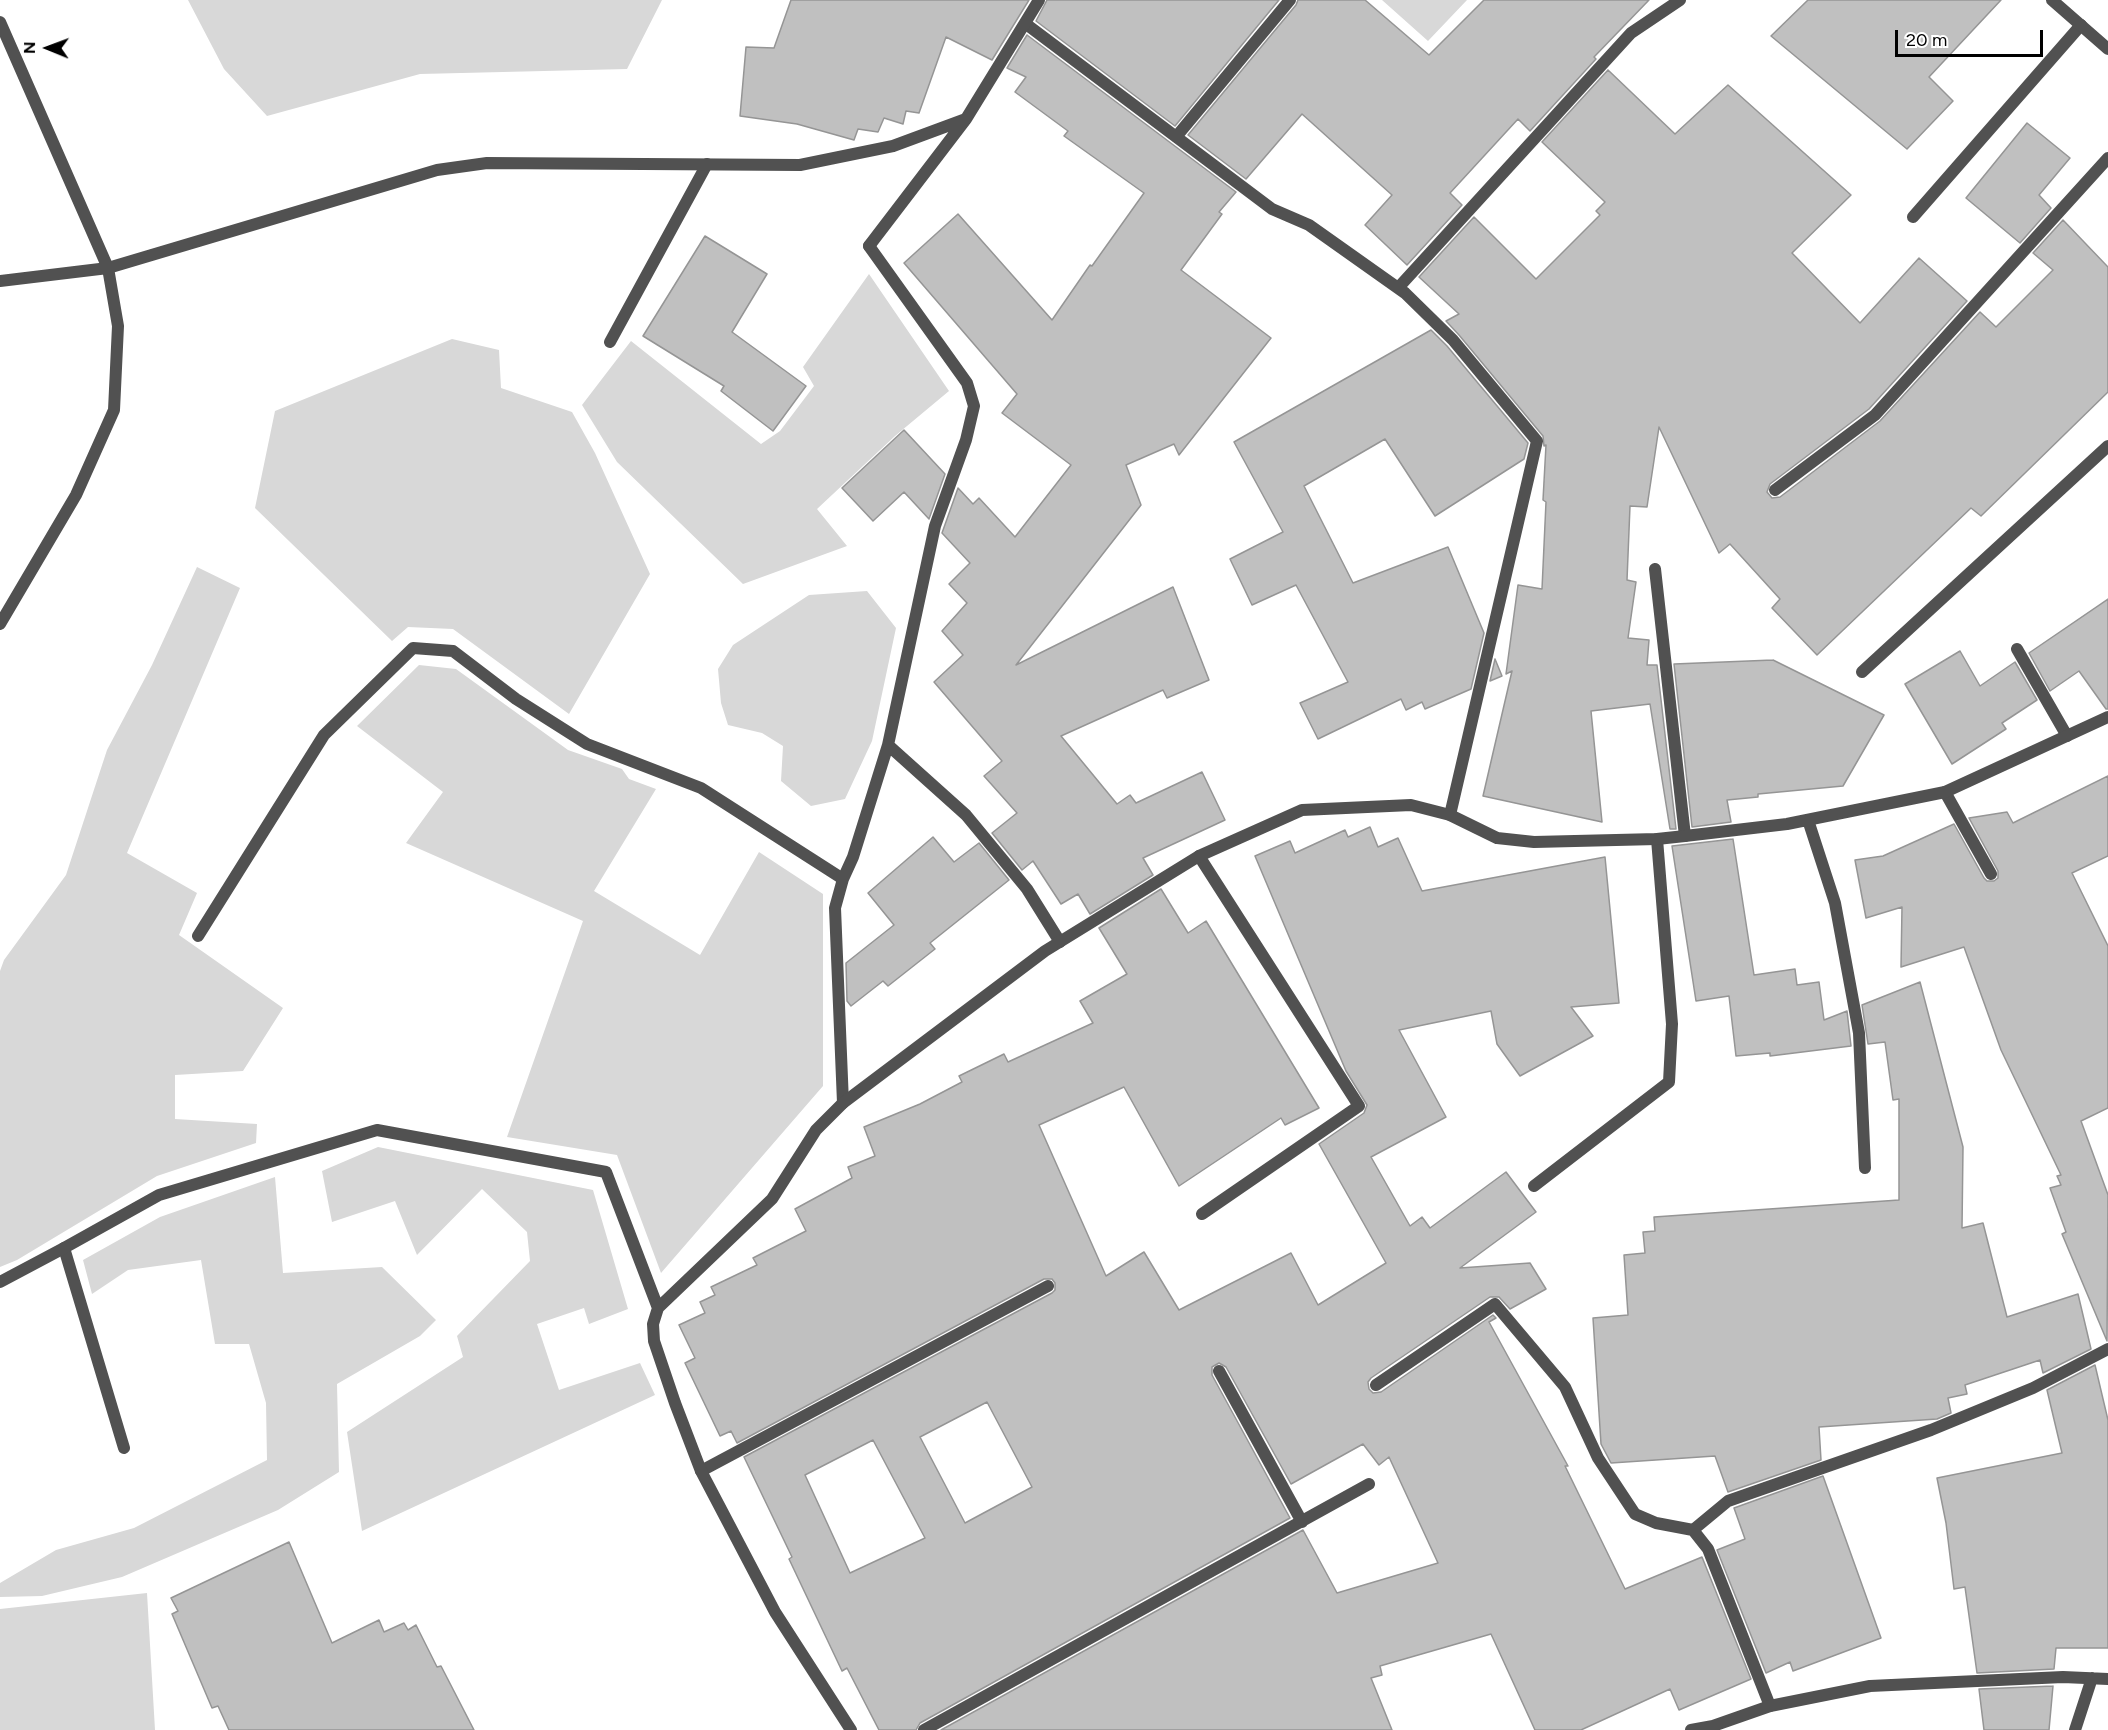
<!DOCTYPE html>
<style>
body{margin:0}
#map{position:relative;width:2108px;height:1730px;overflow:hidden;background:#fff;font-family:Figtree,sans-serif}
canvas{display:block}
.north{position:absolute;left:18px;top:18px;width:60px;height:60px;-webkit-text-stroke:4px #fff;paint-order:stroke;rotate:271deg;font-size:16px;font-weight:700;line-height:24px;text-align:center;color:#000}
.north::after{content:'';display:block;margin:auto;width:21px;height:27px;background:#000;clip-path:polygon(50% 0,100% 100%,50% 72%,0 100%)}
.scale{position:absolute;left:1895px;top:30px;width:148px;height:27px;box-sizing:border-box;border:3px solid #000;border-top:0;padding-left:8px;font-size:18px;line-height:21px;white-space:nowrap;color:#000;-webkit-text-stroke:4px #fff;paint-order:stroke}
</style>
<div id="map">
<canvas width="2108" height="1730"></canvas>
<div class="north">N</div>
<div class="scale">20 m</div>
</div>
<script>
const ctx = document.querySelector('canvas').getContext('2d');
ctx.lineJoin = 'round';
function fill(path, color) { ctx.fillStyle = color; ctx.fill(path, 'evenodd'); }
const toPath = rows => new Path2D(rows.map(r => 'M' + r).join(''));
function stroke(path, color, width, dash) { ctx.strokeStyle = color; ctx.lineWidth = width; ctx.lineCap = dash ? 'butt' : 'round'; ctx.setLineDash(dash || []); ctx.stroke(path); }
fill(toPath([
 [188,0,662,0,627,69,420,74,267,116,224,69],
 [1382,0,1467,0,1428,41],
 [869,274,949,391,895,436,817,509,847,546,743,584,617,462,582,405,631,341,761,444,780,431,814,386,803,367],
 [452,339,499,350,501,388,572,412,595,453,650,574,569,714,453,629,408,627,392,641,255,508,275,411],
 [197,567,240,588,127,853,197,893,179,935,283,1008,243,1071,175,1075,175,1119,257,1124,256,1143,157,1176,17,1260,0,1267,0,971,4,960,66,875,107,750,152,665],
 [867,591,896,628,872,741,845,799,811,806,781,781,783,746,762,733,728,725,721,703,718,669,733,645,809,595],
 [419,665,456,669,568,750,622,769,629,779,656,789,594,891,700,955,759,852,823,894,823,1086,661,1273,617,1155,507,1137,583,921,406,843,443,792,357,726],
 [378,1147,593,1190,628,1309,589,1324,584,1308,537,1324,559,1390,640,1363,655,1395,362,1531,347,1432,463,1357,457,1336,530,1261,527,1232,482,1189,417,1255,395,1201,332,1222,322,1171],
 [275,1177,283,1273,382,1267,436,1320,420,1336,337,1384,339,1472,278,1510,122,1577,42,1596,0,1597,0,1583,56,1550,134,1528,267,1460,266,1403,249,1344,215,1344,201,1260,128,1270,92,1294,83,1260,160,1217],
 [147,1593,155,1730,0,1730,0,1609]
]), '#d8d8d8');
const building = toPath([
 [791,0,1029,0,992,60,946,37,919,113,906,111,903,124,884,118,878,132,858,129,854,140,797,124,740,116,746,47,774,48,791,0],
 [1047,0,1279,0,1175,126,1036,21,1047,0],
 [1298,0,1365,0,1429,55,1484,0,1649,0,1594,57,1596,59,1530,131,1518,119,1450,193,1462,205,1407,265,1365,225,1392,195,1302,114,1246,179,1188,135,1296,5,1298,0],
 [1808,0,2001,0,1929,77,1953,101,1907,149,1771,36,1808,0],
 [1027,35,1236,192,1219,212,1222,214,1181,270,1271,338,1179,455,1174,444,1126,465,1141,505,1016,665,1173,587,1209,680,1167,698,1163,690,1061,736,1117,804,1130,795,1136,803,1202,772,1225,820,1143,858,1153,875,1090,914,1078,894,1061,904,1033,861,1022,870,992,833,1017,813,984,776,1002,761,934,682,963,655,942,631,967,603,949,584,970,563,942,533,958,488,973,504,979,498,1015,537,1071,465,1002,413,1017,394,904,263,958,214,1052,320,1090,265,1092,266,1144,193,1064,136,1068,131,1015,92,1026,77,1007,68,1027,35],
 [1608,70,1675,134,1728,85,1851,195,1792,253,1860,323,1919,258,1967,301,1869,409,1770,484,1767,492,1772,498,1780,497,1880,421,1980,312,1996,327,2053,270,2033,253,2063,220,2108,267,2108,392,1981,516,1971,508,1817,655,1772,608,1780,599,1730,544,1719,553,1659,427,1647,507,1630,506,1627,580,1636,582,1628,638,1649,640,1647,665,1657,665,1676,829,1670,829,1650,704,1591,711,1602,822,1483,796,1512,671,1506,674,1518,585,1542,589,1546,502,1543,500,1546,445,1544,446,1543,436,1459,335,1446,321,1459,314,1419,277,1474,217,1536,279,1600,215,1596,211,1605,202,1542,142,1608,70],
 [2027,123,2070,158,2039,195,2051,208,2020,243,1966,198,2027,123],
 [705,236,767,274,732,332,806,386,773,431,721,391,724,386,643,336,705,236],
 [1431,330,1447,346,1528,443,1524,459,1435,516,1385,439,1304,486,1353,583,1448,547,1484,633,1471,689,1425,709,1422,702,1406,710,1401,699,1318,739,1300,703,1348,682,1296,585,1252,605,1230,559,1283,532,1234,442,1431,330],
 [904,430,945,474,929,519,904,492,873,521,842,488,904,430],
 [2108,599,2108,709,2106,709,2079,671,2050,691,2029,653,2108,599],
 [1960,651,1980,686,2015,662,2037,700,2002,723,2006,729,1952,764,1905,684,1960,651],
 [1495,659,1502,676,1490,681,1495,659],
 [1773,660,1884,715,1843,786,1758,794,1758,797,1727,800,1731,822,1692,827,1674,664,1773,660],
 [2108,776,2108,856,2072,873,2108,946,2108,1108,2081,1121,2108,1195,2107,1341,2062,1234,2066,1232,2050,1188,2061,1185,2057,1176,2061,1175,2001,1050,1964,947,1901,967,1902,907,1866,918,1855,860,1883,856,1954,824,1984,878,1987,881,1994,881,1998,878,1998,871,1969,818,2007,812,2013,823,2108,776],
 [1370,827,1378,847,1398,838,1422,891,1605,857,1619,1003,1571,1007,1593,1036,1520,1076,1497,1044,1491,1011,1399,1030,1446,1117,1371,1157,1410,1226,1422,1217,1430,1228,1506,1172,1536,1212,1460,1268,1530,1263,1546,1289,1510,1309,1499,1297,1490,1297,1371,1378,1368,1382,1369,1389,1373,1393,1381,1392,1493,1315,1496,1318,1489,1322,1568,1466,1565,1466,1625,1589,1702,1557,1751,1679,1679,1710,1670,1689,1581,1730,1535,1730,1491,1634,1380,1666,1382,1675,1371,1678,1392,1730,941,1730,1303,1530,1337,1593,1438,1563,1389,1457,1379,1465,1363,1444,1291,1484,1226,1367,1219,1363,1212,1367,1212,1375,1290,1518,920,1723,916,1730,879,1730,847,1668,842,1671,789,1559,792,1557,744,1457,1052,1293,1055,1290,1055,1283,1052,1279,1044,1279,737,1443,731,1431,720,1436,685,1363,695,1358,679,1325,705,1313,700,1302,715,1295,711,1287,757,1265,753,1258,806,1231,795,1209,852,1178,848,1167,875,1156,864,1127,920,1104,962,1082,959,1076,1004,1054,1008,1062,1093,1023,1080,1001,1127,974,1099,928,1161,889,1188,933,1206,921,1319,1108,1285,1125,1281,1118,1179,1186,1124,1087,1039,1125,1106,1276,1144,1252,1179,1310,1291,1253,1318,1305,1386,1263,1319,1144,1364,1113,1367,1105,1346,1071,1255,856,1290,841,1295,853,1345,830,1348,837,1370,827],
 [987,1402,1032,1487,965,1523,920,1437,987,1402],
 [873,1440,925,1538,850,1573,805,1475,873,1440],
 [933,837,954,862,979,843,1009,880,930,943,935,949,888,986,883,981,851,1006,847,1001,846,963,894,925,868,893,933,837],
 [1733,839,1754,975,1795,969,1797,985,1819,982,1824,1020,1847,1011,1851,1046,1770,1056,1770,1053,1736,1056,1729,996,1696,1001,1672,846,1733,839],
 [1920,982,1963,1147,1962,1228,1983,1223,2007,1317,2078,1294,2091,1349,2043,1373,2040,1360,1965,1385,1967,1394,1948,1398,1951,1413,1937,1419,1819,1427,1821,1460,1728,1492,1715,1456,1611,1463,1601,1444,1593,1318,1628,1315,1624,1255,1645,1253,1643,1232,1655,1231,1654,1217,1899,1200,1899,1099,1893,1100,1885,1042,1868,1044,1862,1005,1920,982],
 [2095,1365,2108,1420,2108,1648,2056,1648,2054,1669,1977,1673,1965,1587,1954,1589,1946,1523,1937,1478,2062,1453,2047,1390,2095,1365],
 [1823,1476,1881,1638,1793,1671,1790,1662,1766,1673,1717,1550,1745,1539,1734,1508,1823,1476],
 [289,1542,332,1643,379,1620,384,1632,404,1623,408,1630,416,1625,437,1667,441,1666,474,1730,229,1730,218,1706,212,1708,172,1614,178,1611,171,1598,289,1542],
 [2053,1686,2049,1730,1984,1730,1979,1689,2053,1686]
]);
fill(building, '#c0c0c0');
stroke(building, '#959595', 1.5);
stroke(toPath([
 [1026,24,1272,209,1309,225,1405,293,1453,340,1537,441,1450,815],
 [1176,137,1290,0],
 [1913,217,2081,25],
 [1398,288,1631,33,1680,0],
 [610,342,707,164],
 [1775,490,1875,415,2108,158],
 [1655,569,1685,836],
 [2017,649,2067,736],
 [1862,672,2108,446],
 [888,745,966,815,1027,889,1060,942],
 [1945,792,1991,874],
 [1199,856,1359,1106,1202,1214],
 [198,936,324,735,413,648,453,651,516,699,587,744,701,788,843,879],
 [843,1103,835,908,843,879,853,857,888,745,935,526,966,440,974,406,967,383,869,246],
 [1534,1186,1669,1082,1672,1024,1657,839],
 [64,1248,124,1448],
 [1219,1371,1302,1522],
 [1376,1385,1495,1304,1565,1387,1598,1458,1635,1514,1656,1523,1693,1530,1708,1549,1770,1706],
 [701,1471,1048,1286],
 [1693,1530,1728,1501,1931,1430,2033,1388,2108,1349],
 [924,1730,1369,1484]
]), '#515151', 12);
stroke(toPath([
 [2052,0,2108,49],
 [0,22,108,268,118,326,114,410,76,495,0,624],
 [869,246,966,119,1039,0],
 [0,281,108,268,437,170,487,163,800,165,893,146,966,119],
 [1808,820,1835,903,1859,1033,1865,1168],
 [0,1282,64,1248,159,1195,377,1130,606,1172,658,1308],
 [851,1730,775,1612,701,1471,675,1403,654,1341,653,1324,658,1308,772,1199,816,1130,843,1103,1045,951,1199,856,1302,810,1411,805,1450,815,1497,838,1534,842,1657,839,1685,836,1787,824,1945,792,2108,717],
 [1691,1730,1713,1726,1770,1706,1870,1686,2063,1677,2108,1679],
 [2075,1730,2092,1678]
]), '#515151', 12);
</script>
